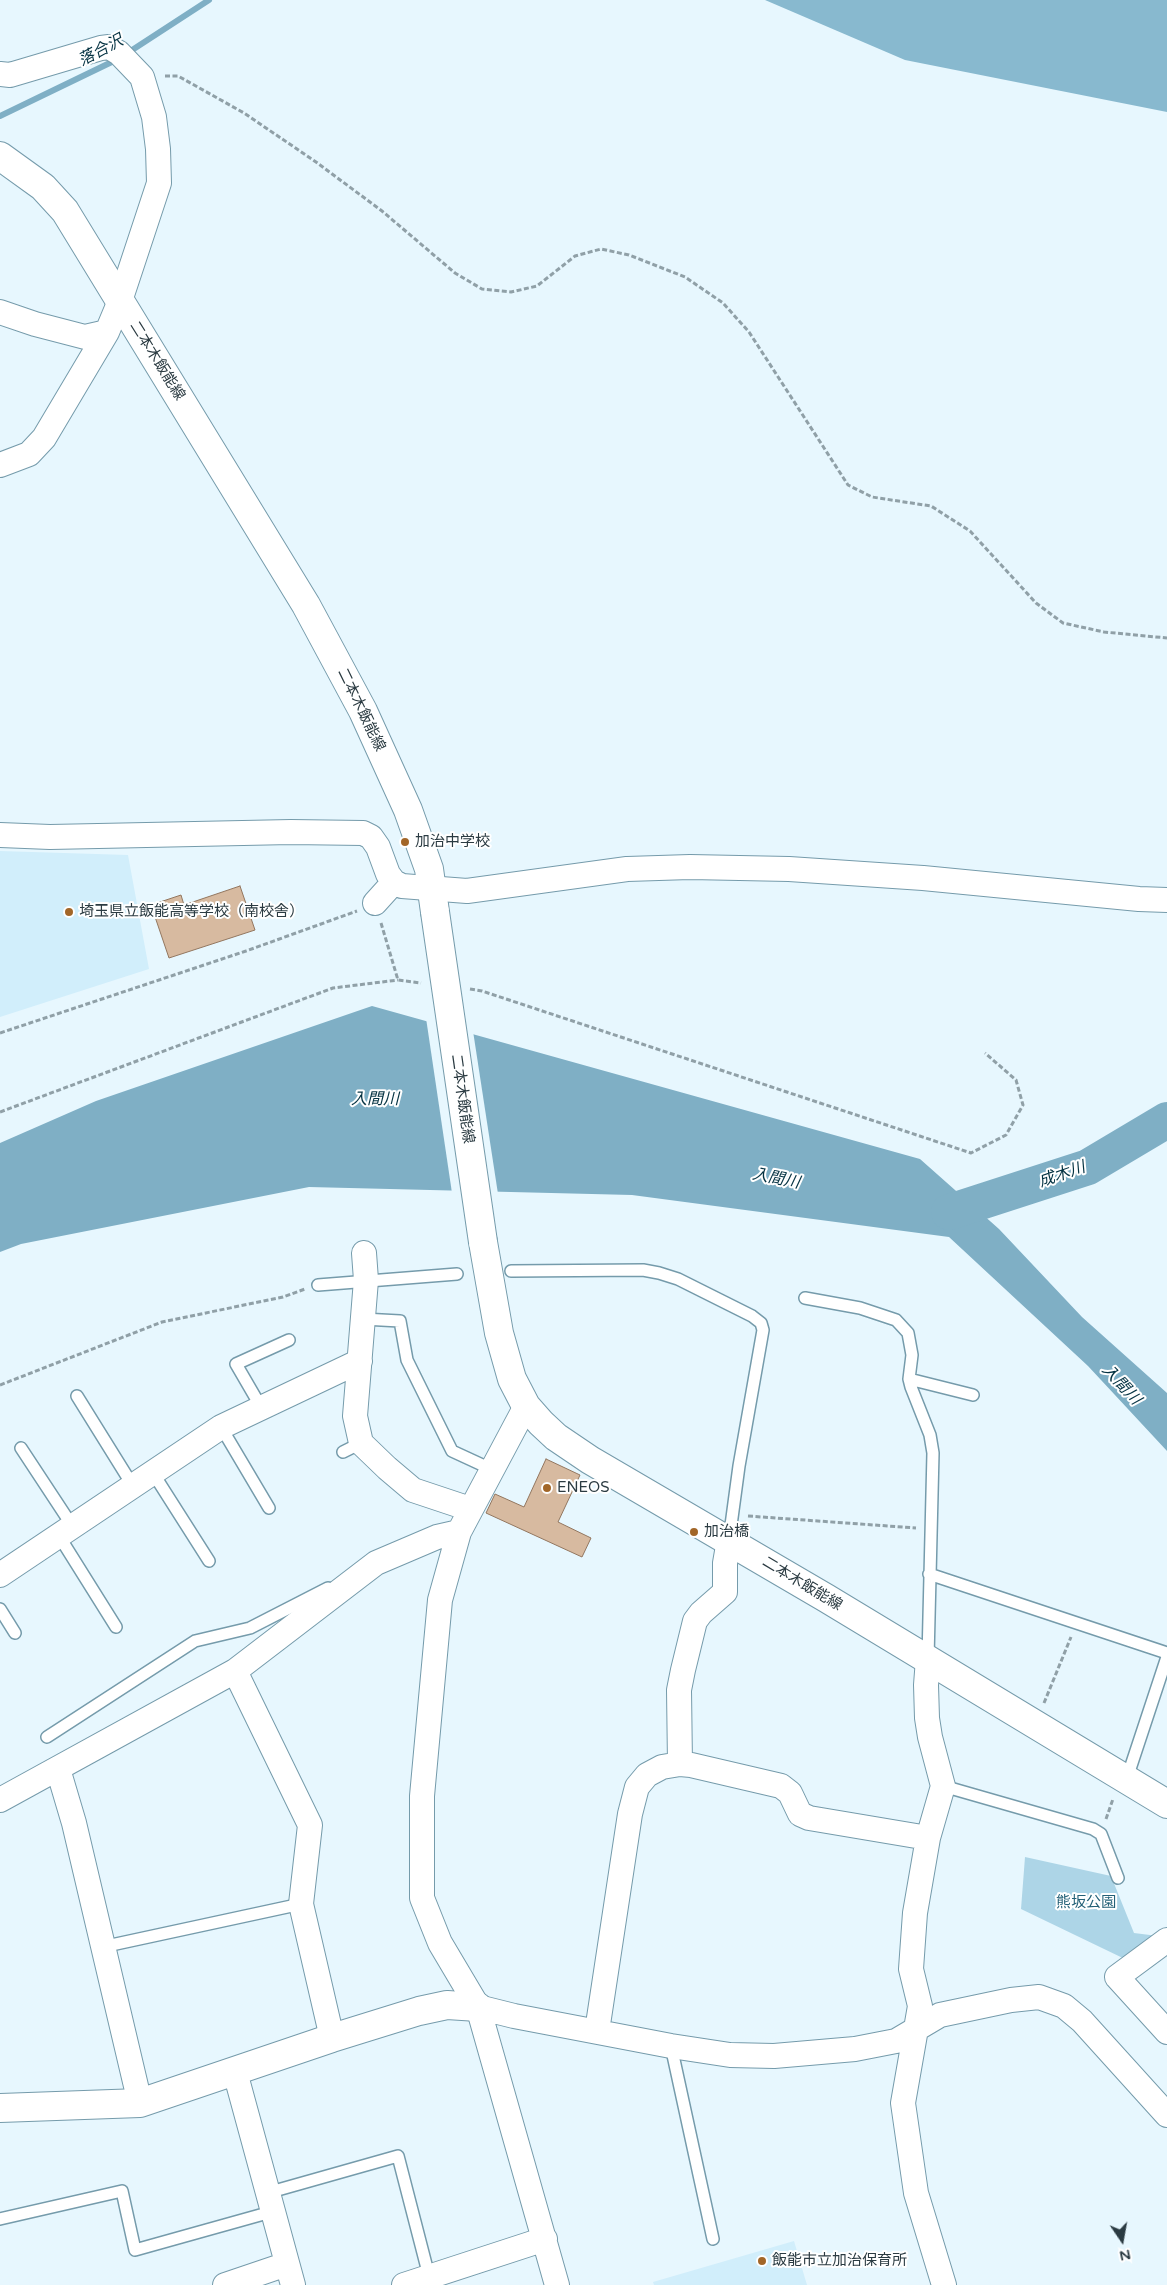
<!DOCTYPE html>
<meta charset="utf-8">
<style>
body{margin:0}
#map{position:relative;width:1167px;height:2285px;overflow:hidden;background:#e7f7fe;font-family:"Varela Round",sans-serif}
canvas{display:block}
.north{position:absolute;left:1097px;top:2215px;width:50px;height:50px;-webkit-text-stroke:4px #fff;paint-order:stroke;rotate:168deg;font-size:14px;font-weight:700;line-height:20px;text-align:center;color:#2b3b42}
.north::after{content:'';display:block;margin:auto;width:18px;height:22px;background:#2b3b42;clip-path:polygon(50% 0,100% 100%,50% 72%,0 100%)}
</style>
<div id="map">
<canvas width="1167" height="2285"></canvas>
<div class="north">N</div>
</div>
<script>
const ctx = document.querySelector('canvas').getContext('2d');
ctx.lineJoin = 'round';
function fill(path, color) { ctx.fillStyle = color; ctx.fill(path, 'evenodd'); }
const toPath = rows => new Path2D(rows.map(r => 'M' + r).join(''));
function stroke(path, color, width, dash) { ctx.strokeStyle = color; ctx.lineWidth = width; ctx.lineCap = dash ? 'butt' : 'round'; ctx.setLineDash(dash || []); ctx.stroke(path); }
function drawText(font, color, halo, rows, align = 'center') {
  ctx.font = font + ' "Varela Round","Noto Sans JP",sans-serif'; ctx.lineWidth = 4; ctx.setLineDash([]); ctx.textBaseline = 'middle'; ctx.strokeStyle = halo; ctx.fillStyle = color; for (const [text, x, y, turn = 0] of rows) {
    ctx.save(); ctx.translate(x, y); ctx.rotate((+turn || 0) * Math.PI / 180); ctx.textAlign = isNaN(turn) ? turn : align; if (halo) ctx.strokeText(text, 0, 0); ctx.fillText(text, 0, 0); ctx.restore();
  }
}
fill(toPath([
 [0,851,128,855,149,969,0,1017],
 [794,2241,807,2285,654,2285,653,2282]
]), '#d1eefb');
fill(toPath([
 [1025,1857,1111,1876,1134,1933,1158,1936,1129,1961,1021,1909]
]), '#add5e7');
fill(toPath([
 [765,0,1167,0,1167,112,905,60]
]), '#88b9cf');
fill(toPath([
 [372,1006,920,1159,999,1229,1082,1317,1167,1393,1167,1451,1088,1366,949,1237,632,1195,309,1187,21,1244,0,1252,0,1143,96,1101]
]), '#7fafc5');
fill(toPath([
 [426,1018,473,1031,498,1194,452,1193]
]), '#e7f7fe');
stroke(toPath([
 [126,54,209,0],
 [0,116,118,59]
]), '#7fafc5', 6);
stroke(toPath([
 [949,1212,1088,1167,1167,1120]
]), '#7fafc5', 36);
const building = toPath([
 [240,886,255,930,169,958,151,905,181,895,184,905,240,886],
 [546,1459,580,1475,558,1522,591,1538,582,1557,486,1513,495,1494,524,1507,546,1459]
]);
fill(building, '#d7baa0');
stroke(building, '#92765f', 1);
const service = toPath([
 [511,1271,643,1270,659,1273,678,1279,752,1316,761,1323,763,1330,739,1466,729,1540],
 [318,1285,457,1274],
 [805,1298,860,1308,896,1320,908,1333,912,1355,909,1379,911,1387,930,1435,933,1453,928,1658],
 [363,1319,400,1321,407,1360,452,1451,491,1469],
 [909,1379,973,1395],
 [77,1396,133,1486],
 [261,1407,236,1364,289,1340],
 [221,1427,269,1508],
 [21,1448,73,1527],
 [343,1452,361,1443],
 [153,1473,209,1561],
 [59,1536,116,1627],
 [929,1574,1167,1653],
 [0,1609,15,1633],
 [47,1737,195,1641,250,1628,328,1588],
 [1126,1781,1167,1657],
 [943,1786,1093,1829,1101,1834,1118,1878],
 [102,1947,301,1904],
 [671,2046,713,2239],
 [267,2193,398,2156,429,2276],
 [0,2219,122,2191,135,2250,271,2212]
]);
const minor = toPath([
 [0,74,10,75,101,48,109,47,119,53,142,77,154,117,158,149,159,183,120,301,107,332,85,337,35,324,0,312],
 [0,465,29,454,44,438,107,332],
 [0,835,50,837,291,832,363,833,371,837,378,847,388,874,394,882,402,886,467,891,627,869,690,867,789,869,923,878,1139,899,1167,900],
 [375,903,394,882],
 [364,1253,366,1280,355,1416,361,1443,387,1468,413,1490,470,1509],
 [526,1406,459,1532,440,1600,422,1796,422,1898,440,1943,478,2007,557,2285],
 [0,1575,221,1427,360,1361],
 [928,1659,926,1685,927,1718,930,1737,943,1786,928,1838,915,1913,911,1969,920,2006,903,2103,916,2193,944,2285],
 [235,1671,310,1825,301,1904,332,2038],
 [680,1764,679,1690,683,1670,695,1621,701,1613,725,1592,725,1563,729,1540],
 [58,1769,74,1823,140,2103],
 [0,1800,235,1671,376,1563,437,1537,459,1532],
 [1167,1940,1117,1977,1167,2032],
 [478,2007,514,2016,671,2046,730,2055,774,2056,855,2049,896,2041,940,2015,1011,2000,1039,1997,1064,2006,1082,2021,1167,2115],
 [597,2031,630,1814,637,1787,647,1775,662,1767,680,1764,691,1765,781,1786,790,1793,800,1814,809,1818,928,1838],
 [235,2072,293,2285],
 [225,2285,287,2264],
 [404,2285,545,2239]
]);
const tertiary = toPath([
 [0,2108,140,2103,332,2038,419,2011,447,2005,478,2007]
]);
const secondary = toPath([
 [0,156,43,187,65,211,306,605,363,711,408,810,429,869,435,912],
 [483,1242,499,1333,512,1379,526,1406,541,1423,556,1437,590,1460,826,1598,1167,1804]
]);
stroke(service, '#759bab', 14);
stroke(minor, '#759bab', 26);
stroke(tertiary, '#759bab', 30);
stroke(secondary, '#759bab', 30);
stroke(toPath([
 [165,76,178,76,244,113,316,162,382,211,455,273,482,289,511,292,537,286,575,256,601,249,629,255,685,277,723,303,749,332,848,485,872,497,931,506,970,531,1036,603,1063,623,1104,632,1167,638],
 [381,923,398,980,421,983],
 [470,989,482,991,971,1153,1006,1135,1023,1105,1016,1080,985,1053],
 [0,1033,246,951,357,911],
 [0,1112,333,988,398,980],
 [0,1385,162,1322,283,1297,305,1289],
 [748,1516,916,1528],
 [1044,1703,1071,1637],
 [1106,1819,1113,1799]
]), '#90a0a7', 3, [5, 2.5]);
stroke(service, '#fff', 11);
stroke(minor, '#fff', 24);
stroke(tertiary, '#fff', 28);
stroke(secondary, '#fff', 28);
const secondaryBridge = toPath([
 [435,912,483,1242]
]);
stroke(secondaryBridge, '#759bab', 30, []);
stroke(secondaryBridge, '#fff', 28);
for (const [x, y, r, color] of [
 [405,842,5,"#a26628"],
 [69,912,5,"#a26628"],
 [547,1488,5,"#a26628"],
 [694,1532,5,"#a26628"],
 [762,2261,5,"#a26628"]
]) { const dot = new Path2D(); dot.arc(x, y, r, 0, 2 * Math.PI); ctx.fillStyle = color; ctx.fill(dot); stroke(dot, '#fff', 2); }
drawText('15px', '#2b3b42', '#fff', [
 ["二本木飯能線",157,361,58],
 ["二本木飯能線",361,710,64],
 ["二本木飯能線",462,1099,82],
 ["二本木飯能線",802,1584,31]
]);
drawText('15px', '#2b3b42', '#fff', [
 ["加治中学校",415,842],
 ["埼玉県立飯能高等学校（南校舎）",79,912],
 ["ENEOS",557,1488],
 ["加治橋",704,1532],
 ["飯能市立加治保育所",772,2261]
], 'left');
drawText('15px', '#236077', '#fff', [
 ["熊坂公園",1086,1903]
]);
drawText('italic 16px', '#043242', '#fff', [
 ["落合沢",101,51,-28],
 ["入間川",375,1100],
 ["成木川",1062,1175,-19],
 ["入間川",776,1179,11],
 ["入間川",1121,1385,47]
]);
</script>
